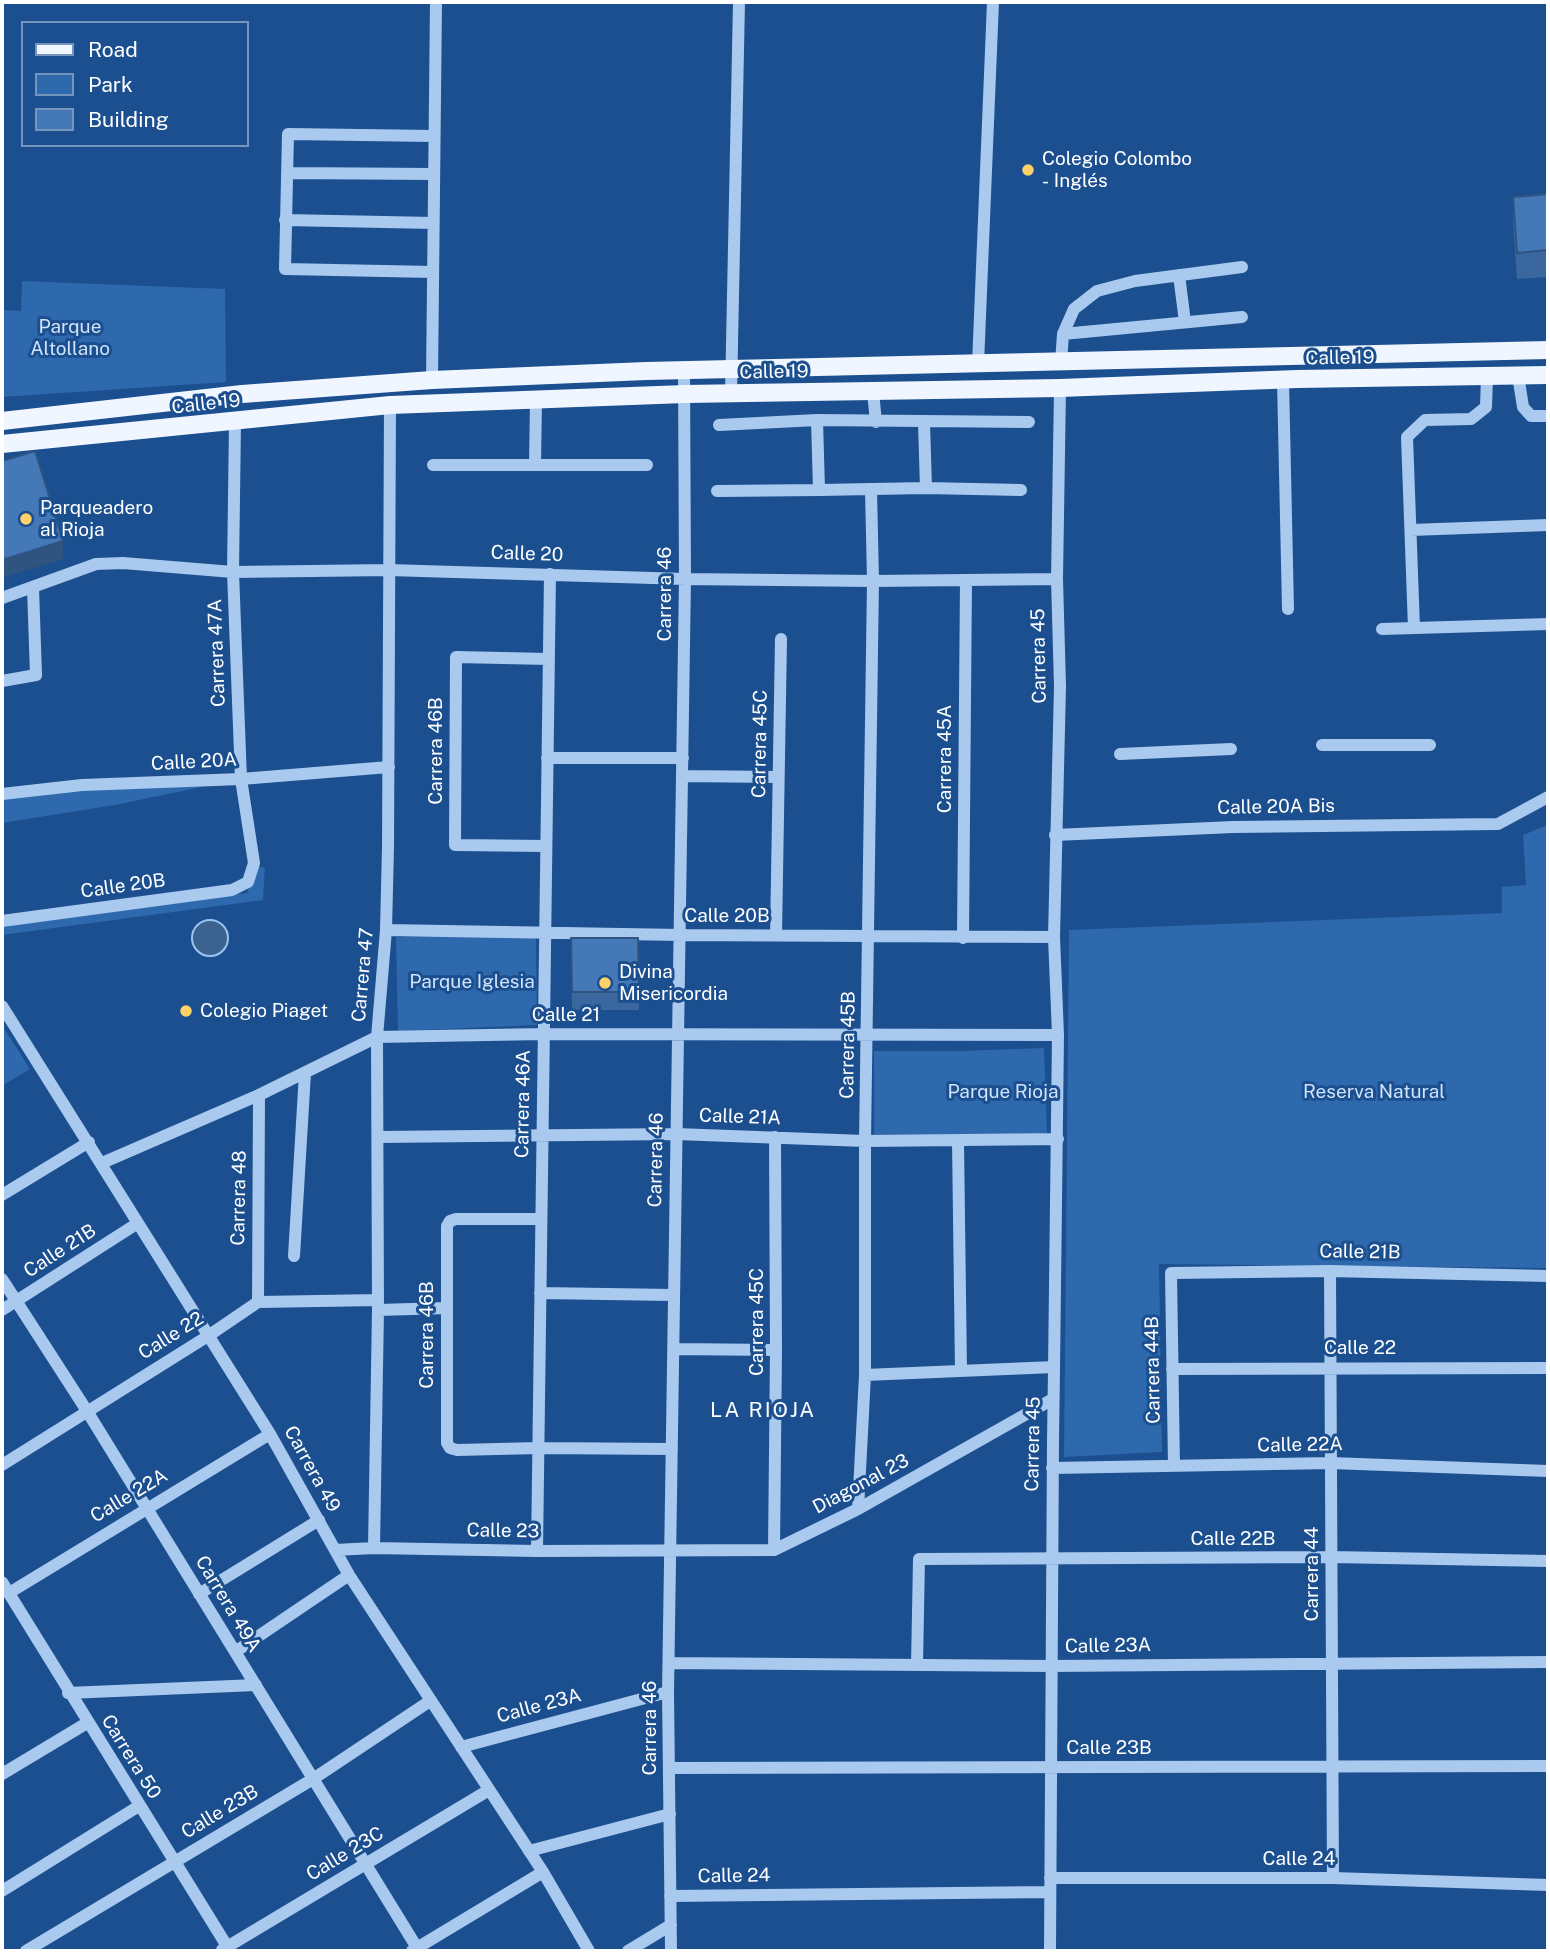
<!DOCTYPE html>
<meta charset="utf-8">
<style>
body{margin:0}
#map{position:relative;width:1550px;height:1953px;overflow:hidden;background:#1b4f8f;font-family:"Public Sans",sans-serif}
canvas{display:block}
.frame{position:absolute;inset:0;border:4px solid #fff;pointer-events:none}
.legend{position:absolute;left:21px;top:21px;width:228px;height:126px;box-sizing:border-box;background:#1b4f8f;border:2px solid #7695bc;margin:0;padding:9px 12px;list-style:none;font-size:21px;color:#fff}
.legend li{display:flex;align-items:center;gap:14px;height:35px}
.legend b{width:35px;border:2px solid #7695bc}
</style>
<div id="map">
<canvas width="1550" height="1953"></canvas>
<div class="frame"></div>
<ul class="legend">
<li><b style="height:9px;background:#f0f6ff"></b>Road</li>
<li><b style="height:19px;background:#2e69ad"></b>Park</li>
<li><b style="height:19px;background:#4478b7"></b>Building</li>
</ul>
</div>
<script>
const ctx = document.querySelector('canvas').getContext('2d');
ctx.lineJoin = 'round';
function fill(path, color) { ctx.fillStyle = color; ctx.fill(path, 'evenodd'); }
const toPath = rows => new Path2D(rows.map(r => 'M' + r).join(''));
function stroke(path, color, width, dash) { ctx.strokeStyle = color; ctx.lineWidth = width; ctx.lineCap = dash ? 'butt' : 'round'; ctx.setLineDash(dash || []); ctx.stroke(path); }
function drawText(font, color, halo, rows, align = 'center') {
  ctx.font = font + ' "Public Sans",sans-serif'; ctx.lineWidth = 6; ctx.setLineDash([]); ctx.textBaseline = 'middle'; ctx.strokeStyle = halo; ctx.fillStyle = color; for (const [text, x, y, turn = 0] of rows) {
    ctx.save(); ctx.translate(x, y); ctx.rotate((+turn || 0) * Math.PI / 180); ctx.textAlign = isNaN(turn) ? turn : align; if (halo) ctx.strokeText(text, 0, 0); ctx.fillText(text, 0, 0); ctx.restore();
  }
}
fill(toPath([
 [22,281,225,289,226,382,2,397,2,310,21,311],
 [221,783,115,805,2,823,2,799,77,788],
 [1548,825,1548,1268,1159,1264,1162,1452,1064,1457,1069,930,1502,913,1502,887,1526,885,1523,835],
 [255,865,265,868,263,900,2,935,2,926,247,893],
 [536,934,537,1025,398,1031,396,937],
 [2,1025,30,1069,2,1086],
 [1044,1048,1047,1133,874,1138,874,1051,961,1051]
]), '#2e69ad');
const water = toPath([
 '192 938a18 18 0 1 1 36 0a18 18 0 1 1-36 0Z'
]);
fill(water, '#3c6290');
stroke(water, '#9cc4f0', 2);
stroke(toPath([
 [287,173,434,174],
 [285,220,433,223],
 [433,272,285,269,288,134,434,136],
 [1179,275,1185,322],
 [1063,334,1074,309,1097,291,1135,281,1242,267],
 [1061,363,1063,334,1242,317],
 [978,364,993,2],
 [1518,375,1523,407,1531,416,1548,416],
 [432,380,436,2],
 [1283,380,1288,609],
 [873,392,876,422],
 [731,393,739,2],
 [924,423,926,488,819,490,817,420,1029,422],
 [719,425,817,420],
 [433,465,647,465],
 [535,465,536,399],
 [926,488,1021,490],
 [717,491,819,490],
 [1411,530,1548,525],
 [2,598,96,564,123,563,233,572,389,570,685,579,873,581,1057,579],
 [1414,628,1407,437,1425,420,1471,419,1486,407,1487,376],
 [1382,629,1548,624],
 [2,681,36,675,33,588],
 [1322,745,1430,745],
 [1120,754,1231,749],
 [547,758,683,758],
 [682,776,778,777],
 [2,794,82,785,241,779,389,767],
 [1055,835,1233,827,1498,824,1548,797],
 [546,846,455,845,456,657,549,659],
 [2,921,232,890,248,882,254,863,241,779,233,572,235,422],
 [386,930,681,935,1054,937,1060,686,1057,579,1060,388],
 [776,935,781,639],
 [963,938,966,580],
 [2,1006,270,1434,349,1575,543,1872,589,1951],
 [379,1137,676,1134,865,1141,1058,1139],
 [958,1141,961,1371],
 [102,1163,259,1095,377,1037,543,1034,1058,1035],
 [2,1195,89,1142],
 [541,1219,456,1219,450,1221,447,1226,447,1443,450,1448,457,1450,538,1448,672,1449],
 [294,1256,305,1073],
 [1330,1271,1333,1878],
 [2,1279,87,1411,419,1951],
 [540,1293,673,1295],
 [258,1302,259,1095],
 [2,1310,138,1223],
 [378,1310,447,1308],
 [674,1349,776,1350],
 [1054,1369,1058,1035,1054,937],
 [1172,1369,1548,1368],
 [865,1375,1054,1367],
 [2,1465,208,1336,258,1302,378,1300],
 [1174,1466,1171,1273,1330,1271,1548,1276],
 [1052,1468,1331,1463,1548,1471],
 [858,1509,865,1375,865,1141,873,581,871,490],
 [374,1548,378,1310,377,1037,386,930,388,847,390,405],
 [335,1550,374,1548,537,1551,774,1550,858,1509,1053,1399],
 [774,1550,776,1350,775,1137],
 [537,1551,550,574],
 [2,1582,230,1951],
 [9,1593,270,1434],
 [199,1594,319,1520],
 [235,1652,349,1575],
 [669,1663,1051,1666,1548,1662],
 [917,1665,919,1559,1331,1557,1548,1561],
 [68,1693,256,1685],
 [461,1747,668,1692],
 [669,1768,1548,1766],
 [2,1774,87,1723],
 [529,1851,670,1814],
 [1050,1878,1333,1878,1548,1885],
 [2,1891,139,1806],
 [670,1896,1050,1892],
 [222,1950,489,1790],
 [26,1951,313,1779,430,1701],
 [412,1951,543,1872],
 [628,1951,671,1925],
 [671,1951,668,1692,685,579,684,370],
 [1050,1951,1053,1441]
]), '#a9c9ee', 12);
stroke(toPath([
 [2,421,242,394,432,380,646,371,1548,350],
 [2,444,390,405,685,394,1060,388,1297,379,1548,375]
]), '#f0f6ff', 18);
stroke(toPath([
 [1053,1441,1054,1369]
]), '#a9c9ee', 12);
fill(toPath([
 [1548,194,1548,277,1517,279,1513,223,1513,197],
 [571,938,638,938,639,1010,572,1010]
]), '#3a679d');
fill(toPath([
 [63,541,63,559,2,578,2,560]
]), '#305480');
const building = toPath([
 [1548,194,1548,250,1517,253,1513,197,1548,194],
 [35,451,63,541,2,560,2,461,35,451],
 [571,938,638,938,639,992,572,992,571,938]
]);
fill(building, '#4478b7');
stroke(building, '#305480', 2);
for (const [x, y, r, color] of [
 [1028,170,7,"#ffd166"],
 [26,519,7,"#ffd166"],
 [605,983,7,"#ffd166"],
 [186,1011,7,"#ffd166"]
]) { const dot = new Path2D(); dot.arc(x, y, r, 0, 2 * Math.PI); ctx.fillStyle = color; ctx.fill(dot); stroke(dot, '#1b4f8f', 2.5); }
drawText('19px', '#fff', '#1b4f8f', [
 ["Colegio Colombo",1042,159],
 ["- Inglés",1042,181],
 ["Parqueadero",40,508],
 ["al Rioja",40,530],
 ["Divina",619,972],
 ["Misericordia",619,994],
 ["Colegio Piaget",200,1011]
], 'left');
drawText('19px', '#cfe3fa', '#1b4f8f', [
 ["Parque",70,327],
 ["Altollano",70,349],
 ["Parque Iglesia",472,982],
 ["Parque Rioja",1003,1092],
 ["Reserva Natural",1374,1092]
]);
drawText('19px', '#fff', '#1b4f8f', [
 ["Calle 19",1340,358,-1],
 ["Calle 19",774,372,-1],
 ["Calle 19",206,404,-6],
 ["Calle 20",527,554,2],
 ["Carrera 46",665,594,-90],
 ["Carrera 47A",217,653,-92],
 ["Carrera 45",1039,656,-91],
 ["Carrera 45C",760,744,-89],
 ["Carrera 46B",436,751,-90],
 ["Carrera 45A",945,759,-90],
 ["Calle 20A",194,762,-3],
 ["Calle 20A Bis",1276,807,-1],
 ["Calle 20B",123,886,-8],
 ["Calle 20B",727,916],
 ["Carrera 47",363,975,-85],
 ["Calle 21",566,1015],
 ["Carrera 45B",848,1045,-89],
 ["Carrera 46A",523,1104,-89],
 ["Calle 21A",740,1117,2],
 ["Carrera 46",656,1160,-89],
 ["Carrera 48",239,1198,-89],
 ["Calle 21B",60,1251,-33],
 ["Calle 21B",1360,1252,1],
 ["Carrera 45C",757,1322,-90],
 ["Carrera 46B",427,1335,-90],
 ["Calle 22",171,1336,-32],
 ["Calle 22",1360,1348],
 ["Carrera 44B",1153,1370,-91],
 ["Carrera 45",1033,1444,-89],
 ["Calle 22A",1300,1445,-1],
 ["Carrera 49",312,1469,61],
 ["Diagonal 23",861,1484,-28],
 ["Calle 22A",129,1496,-31],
 ["Calle 23",503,1531,1],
 ["Calle 22B",1233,1539],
 ["Carrera 44",1312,1574,-90],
 ["Carrera 49A",228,1604,59],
 ["Calle 23A",1108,1646,-1],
 ["Calle 23A",539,1706,-15],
 ["Carrera 46",650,1728,-90],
 ["Calle 23B",1109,1748],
 ["Carrera 50",131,1757,58],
 ["Calle 23B",220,1812,-31],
 ["Calle 23C",345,1854,-31],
 ["Calle 24",1299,1859],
 ["Calle 24",734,1876,-1]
]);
ctx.letterSpacing = '2px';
drawText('21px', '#fff', '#1b4f8f', [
 ["LA RIOJA",763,1411]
]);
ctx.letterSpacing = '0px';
</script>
